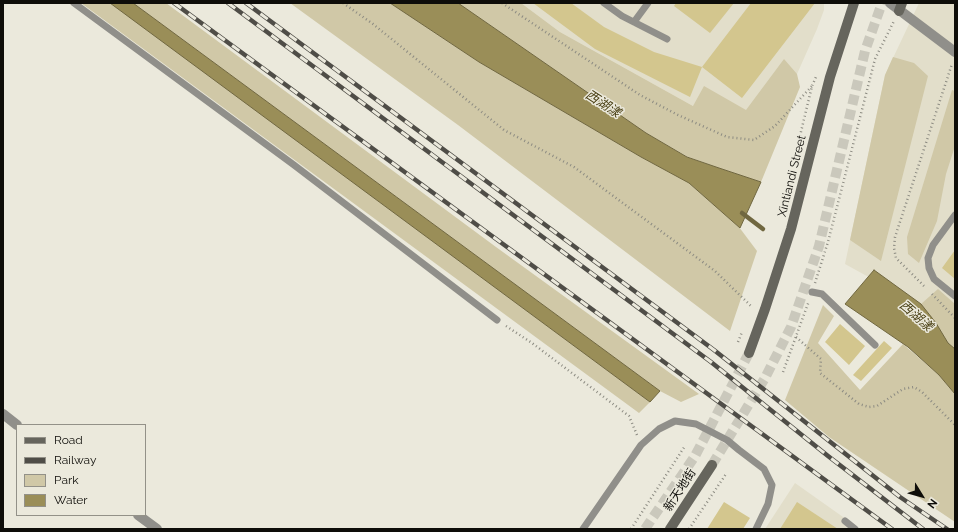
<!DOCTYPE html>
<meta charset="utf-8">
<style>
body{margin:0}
#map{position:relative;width:958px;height:532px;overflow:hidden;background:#ebe9dc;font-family:Raleway,sans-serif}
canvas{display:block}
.frame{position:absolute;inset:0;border:4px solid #0e0d09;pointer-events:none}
.legend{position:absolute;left:16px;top:424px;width:130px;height:92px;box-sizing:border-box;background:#ebe9dc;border:1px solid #939188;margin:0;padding:5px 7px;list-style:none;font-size:12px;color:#0e0d09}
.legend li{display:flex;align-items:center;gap:8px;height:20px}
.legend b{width:20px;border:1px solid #939188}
.north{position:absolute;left:902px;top:476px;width:40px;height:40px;-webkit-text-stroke:3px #ebe9dc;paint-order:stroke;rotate:127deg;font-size:11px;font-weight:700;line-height:16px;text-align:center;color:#0e0d09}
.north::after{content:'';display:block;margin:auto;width:14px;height:18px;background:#0e0d09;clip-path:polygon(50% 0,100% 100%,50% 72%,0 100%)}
</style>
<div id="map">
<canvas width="958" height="532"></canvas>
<div class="frame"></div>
<ul class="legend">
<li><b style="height:5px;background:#66655d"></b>Road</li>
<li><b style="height:5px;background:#4f4d47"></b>Railway</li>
<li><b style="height:11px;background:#d0c8a7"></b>Park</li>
<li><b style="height:11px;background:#9a8e58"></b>Water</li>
</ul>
<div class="north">N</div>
</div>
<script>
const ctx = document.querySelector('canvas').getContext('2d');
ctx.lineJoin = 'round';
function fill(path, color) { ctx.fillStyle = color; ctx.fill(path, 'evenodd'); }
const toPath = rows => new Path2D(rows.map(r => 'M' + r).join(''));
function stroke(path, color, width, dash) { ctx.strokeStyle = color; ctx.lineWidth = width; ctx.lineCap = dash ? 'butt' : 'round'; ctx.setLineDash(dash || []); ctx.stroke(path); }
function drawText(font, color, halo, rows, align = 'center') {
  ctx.font = font + ' Raleway,"Noto Sans SC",sans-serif'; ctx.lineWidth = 3; ctx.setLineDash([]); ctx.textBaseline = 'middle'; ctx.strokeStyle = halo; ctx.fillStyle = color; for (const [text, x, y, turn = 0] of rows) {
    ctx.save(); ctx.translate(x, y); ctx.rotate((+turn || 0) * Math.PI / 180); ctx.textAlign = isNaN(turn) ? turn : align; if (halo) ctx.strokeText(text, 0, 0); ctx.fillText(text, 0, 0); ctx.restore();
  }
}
fill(toPath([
 [521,3,824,3,824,10,817,29,797,74,756,128,693,106,560,32],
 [919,3,955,3,955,359,874,280,845,264,885,75],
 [795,483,860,529,765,529]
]), '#e2deca');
fill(toPath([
 [81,3,111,3,650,402,639,413],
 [133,3,166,3,496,247,699,394,681,402,660,391],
 [290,3,390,3,479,62,641,157,689,183,739,227,757,251,730,331,458,125],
 [458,3,521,3,560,32,693,106,704,86,746,110,784,59,797,74,800,87,761,182,719,168,688,157,646,133],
 [893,57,914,63,928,76,881,261,850,240,885,75],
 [952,90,955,91,955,146,946,174,937,221,919,263,908,254,907,237],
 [938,289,955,304,955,349,948,343,938,326,921,304],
 [823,305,834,316,818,343,860,390,903,344,939,375,955,394,955,522,829,437,785,400]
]), '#d0c8a7');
const water = toPath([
 [110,3,133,3,660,391,650,402,110,3],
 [390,3,458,3,646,133,687,157,719,168,761,182,740,228,689,183,641,157,479,62,390,3],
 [874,270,921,304,936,323,948,343,955,349,955,394,939,375,908,347,845,304,874,270]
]);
fill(water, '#9a8e58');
stroke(water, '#706740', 1);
stroke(toPath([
 [742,213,763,229]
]), '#706740', 4.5);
fill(toPath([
 [533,3,571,3,604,27,654,52,702,67,690,97,595,49],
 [676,3,734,3,710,33,674,6],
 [751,3,815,3,742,98,702,67],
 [955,250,955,279,942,268],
 [840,324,865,346,849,365,825,342],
 [884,341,892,348,861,381,853,375],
 [724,502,750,518,743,529,707,529],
 [797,502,838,529,780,529]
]), '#d3c68e');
stroke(toPath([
 [712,465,765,378,791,327,819,246,865,51,882,3],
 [645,529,695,456,749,353]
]), '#cac8bc', 10, [10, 5]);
stroke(toPath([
 [343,3,373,24,504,130,574,167,715,271,752,307],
 [502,3,640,95,678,115,727,137,754,140,775,126,812,86],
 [799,140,812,86,816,77],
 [815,283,828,242,875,59,894,21],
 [924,286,896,258,894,248,895,237,952,64],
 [932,294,955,318],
 [506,326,532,343,629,416,637,435],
 [796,337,821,359,820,373,859,404,869,407,877,406,903,389,914,387,922,392,955,425],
 [738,342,742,332],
 [783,372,809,301],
 [631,529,685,446],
 [689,529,726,474]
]), '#8c8b82', 2.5, [1, 3]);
stroke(toPath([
 [74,3,294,165,497,320],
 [604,3,622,16,667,39],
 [634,22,648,3],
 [955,215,933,245,928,258,929,268,934,279,955,296],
 [812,292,822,294,875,345],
 [845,521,855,529],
 [583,529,641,445,659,429,675,421,696,424,727,440,739,450,764,469,772,485,768,504,756,529]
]), '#908f8a', 7);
stroke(toPath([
 [890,3,955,52],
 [3,414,17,425],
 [138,515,157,529]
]), '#908f8a', 10);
stroke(toPath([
 [899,11,902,3],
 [749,353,765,309,791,229,830,77,854,3],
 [670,529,712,465]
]), '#66655d', 10);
const rail = toPath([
 [174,3,892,529],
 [228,3,711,362,828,456,923,529],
 [246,3,714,350,900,497,947,529]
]);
stroke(rail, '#4f4d47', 4.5);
stroke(rail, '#ebe9dc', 3, [9]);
drawText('12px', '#0e0d09', '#ebe9dc', [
 ["Xintiandi Street",792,176,-76],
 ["新天地街",680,490,-57]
]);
drawText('italic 13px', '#483e12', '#ebe9dc', [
 ["西湖漾",603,104,33],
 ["西湖漾",916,316,41]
]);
</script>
